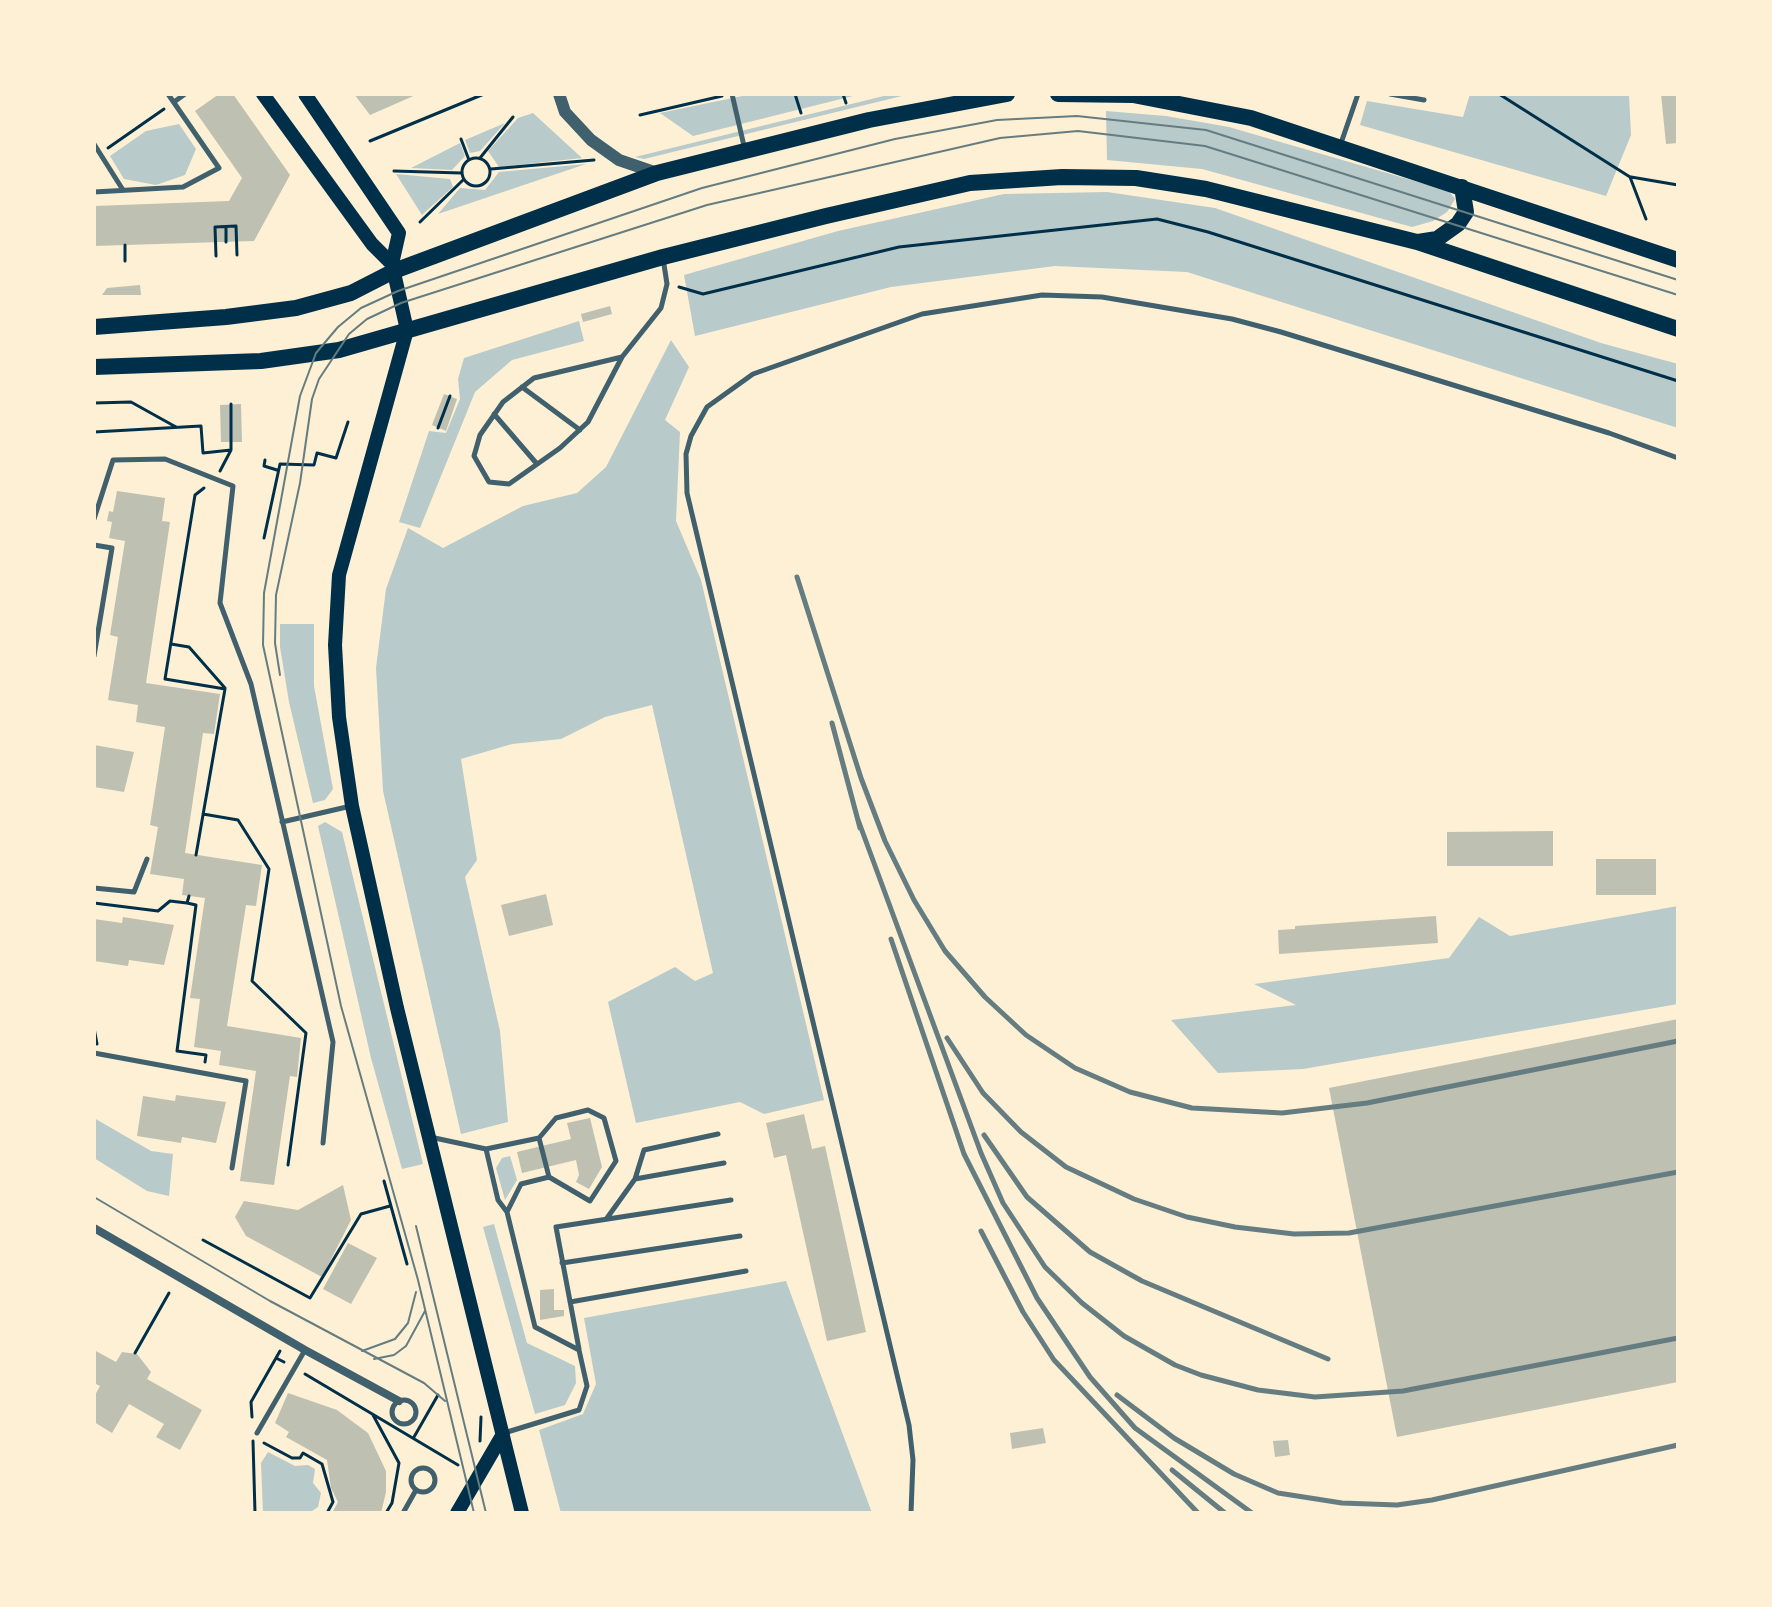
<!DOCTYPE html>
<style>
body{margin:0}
#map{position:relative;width:1772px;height:1607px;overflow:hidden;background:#fdf0d5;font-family:"Noto Sans",sans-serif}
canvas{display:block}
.frame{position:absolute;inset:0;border:96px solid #fdf0d5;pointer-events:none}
</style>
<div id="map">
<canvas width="1772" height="1607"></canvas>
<div class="frame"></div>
</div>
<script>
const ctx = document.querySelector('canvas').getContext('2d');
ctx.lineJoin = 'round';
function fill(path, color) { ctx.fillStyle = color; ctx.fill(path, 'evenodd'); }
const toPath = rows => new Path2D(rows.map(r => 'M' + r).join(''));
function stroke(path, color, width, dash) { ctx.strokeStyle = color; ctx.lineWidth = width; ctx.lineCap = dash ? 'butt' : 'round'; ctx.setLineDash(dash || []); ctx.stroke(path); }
fill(toPath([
 [752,94,861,94,693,136,660,113],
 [892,94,910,94,644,159,635,157],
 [1470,94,1629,94,1631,135,1606,196,1360,125,1367,101,1463,117],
 [1106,111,1166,116,1229,127,1449,191,1455,199,1447,212,1433,221,1412,227,1202,169,1107,160],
 [533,113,582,158,499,167,488,151,518,118],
 [505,123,480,151,470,153,465,140],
 [179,124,196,149,185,175,156,185,124,179,110,156,146,131],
 [460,143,465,156,452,170,411,168],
 [586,164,438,214,460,188,485,190,499,172],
 [396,174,450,179,453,187,422,215],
 [1107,192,1215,208,1601,343,1678,364,1678,428,1187,272,1055,266,891,287,695,336,684,275,838,231,1004,194],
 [579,321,584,341,512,360,475,392,420,528,399,522,429,431,446,433,460,399,458,379,464,358],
 [671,340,689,367,665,420,680,432,676,521,701,580,824,1100,764,1114,740,1102,636,1123,608,1002,675,967,695,981,713,973,652,705,605,717,561,739,512,744,461,759,477,860,465,877,500,1031,508,1122,461,1134,383,791,376,668,386,589,408,528,443,548,523,506,577,493,606,467],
 [280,624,314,624,314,686,333,789,325,800,313,803,289,702,280,647],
 [325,822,342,832,423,1164,402,1169,371,1058,318,826],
 [1678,906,1678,1004,1303,1069,1218,1073,1171,1020,1296,1005,1254,984,1449,958,1479,917,1510,936],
 [94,1118,151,1151,173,1154,169,1196,147,1191,94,1158],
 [510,1156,517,1180,505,1200,496,1168,502,1158],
 [494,1224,527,1343,575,1366,576,1383,565,1405,535,1414,483,1227],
 [786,1281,872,1513,561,1513,539,1430,583,1414,596,1384,584,1318],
 [268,1452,295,1466,308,1465,315,1469,313,1483,321,1493,318,1507,309,1513,263,1513,261,1463]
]), '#b9caca');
fill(toPath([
 [219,94,233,94,290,175,254,241,94,246,94,206,229,201,242,178,195,111],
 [354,94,418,94,370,115],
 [1661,94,1678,94,1678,143,1666,144],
 [140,285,141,295,102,295,107,288],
 [610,306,612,314,583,322,581,314],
 [444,394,457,399,446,431,432,425],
 [241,404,242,442,221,442,220,405],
 [117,491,165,498,162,521,170,522,146,683,220,694,214,734,203,733,185,853,262,865,256,906,246,905,227,1026,301,1038,297,1077,290,1076,274,1185,240,1181,256,1071,219,1065,221,1051,194,1047,200,999,190,998,205,898,182,895,184,879,150,874,158,827,150,825,165,727,136,722,138,705,108,700,118,637,110,635,125,541,109,538,112,522,107,521,109,511,113,512],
 [94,745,134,752,124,792,94,787],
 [1553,831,1553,866,1447,866,1447,832],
 [1596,859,1656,859,1656,895,1596,895],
 [546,894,553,925,509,936,501,905],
 [1436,916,1438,943,1279,954,1278,930,1295,929,1295,926],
 [123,917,174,925,164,965,129,960,128,966,94,961,94,919,122,923],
 [1678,1019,1678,1382,1397,1437,1329,1088],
 [176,1095,226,1102,216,1143,182,1137,181,1143,137,1136,143,1096,175,1101],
 [804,1114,812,1149,825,1146,866,1332,827,1341,786,1155,774,1158,766,1123],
 [590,1118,602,1167,589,1189,576,1182,579,1175,576,1160,522,1173,517,1152,571,1139,567,1123],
 [343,1185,351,1220,322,1277,246,1236,235,1217,244,1201,298,1210],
 [348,1243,377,1258,351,1304,323,1289],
 [554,1289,554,1310,564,1310,564,1316,540,1320,540,1290],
 [94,1350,116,1362,122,1352,137,1354,151,1372,147,1379,202,1410,180,1450,156,1437,164,1424,129,1404,112,1433,94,1422,94,1397,100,1386,94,1383],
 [288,1393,337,1410,368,1433,386,1471,386,1492,381,1513,332,1513,338,1502,331,1488,327,1460,286,1437,289,1432,275,1423],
 [1043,1428,1046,1443,1012,1449,1010,1433],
 [1288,1440,1290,1455,1275,1457,1273,1441]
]), '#bec0b2');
stroke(toPath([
 [795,94,801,113],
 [843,94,846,103],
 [1499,94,1630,177,1646,219],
 [640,115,722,96],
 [461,139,469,160],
 [370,141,484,94],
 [108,148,164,109],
 [480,158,513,117],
 '462 172a14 14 0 1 1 28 0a14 14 0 1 1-28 0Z',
 [491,169,594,160],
 [394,171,461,173],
 [1631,177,1678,185],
 [420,222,463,180],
 [226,227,226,242],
 [216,256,215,227,236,226,237,255],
 [125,261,125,245],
 [679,287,703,294,899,247,1157,219,1208,232,1678,381],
 [94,403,131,402,176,427],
 [438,428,450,396],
 [94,432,201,426,203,453,231,450,231,404],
 [265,460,264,466,277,470],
 [220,471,231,450],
 [264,538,280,464,314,465,317,453,336,458,348,422],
 [171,644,189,647,225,688],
 [203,814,238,820,269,869,252,981,306,1033,288,1165],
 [196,855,225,689,165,679,195,495,204,488],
 [94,903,158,911,170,901,187,903,189,896],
 [187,903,196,905,177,1051,206,1055,205,1062],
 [94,1028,97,1044],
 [384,1181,407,1264],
 [203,1240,310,1298,361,1214,390,1206],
 [280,1351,276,1358,284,1362],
 [135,1353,169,1293],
 [305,1374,458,1465],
 [373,1415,399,1463,392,1503,386,1513],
 [252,1417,251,1402,276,1358],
 [414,1437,438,1395],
 [253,1441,255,1513],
 [480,1441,481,1417],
 [264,1443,292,1458,300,1458,303,1453,322,1464,333,1502,327,1513]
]), '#003049', 3);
stroke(toPath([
 [732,94,744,146],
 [1390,94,1424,100],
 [174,102,185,94],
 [94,144,123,190],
 [1340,146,1358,94],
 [94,192,183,187,219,168,168,94],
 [622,357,588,422,560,448,509,484,489,482,474,456,480,435,503,402,534,378,622,357,661,308,667,284,663,258],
 [522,387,580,430],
 [494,414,537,464],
 [94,519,113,460,165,459,233,486,220,603,251,684,333,1042,323,1143],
 [94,545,112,548,94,656],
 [282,822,351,806],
 [94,888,134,892,147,859],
 [94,1053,246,1081,232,1168],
 [430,1137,486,1149,539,1138,549,1177,521,1184,507,1212,535,1327,579,1350,587,1386,579,1410,504,1433],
 [539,1138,556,1118,588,1110,604,1118,616,1161,590,1201,549,1177],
 [486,1149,498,1200,507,1212],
 [635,1179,644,1150,718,1134],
 [607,1218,635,1179,724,1163],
 [562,1263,740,1236],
 [570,1302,746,1271],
 [579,1349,556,1227,731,1200],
 '392 1412a12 12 0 1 1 24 0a12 12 0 1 1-24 0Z',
 [257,1433,305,1350],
 '411 1480a12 12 0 1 1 24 0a12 12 0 1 1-24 0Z',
 [403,1513,416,1490],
 [911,1513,913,1460,909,1425,687,493,686,454,691,436,707,407,753,374,922,314,1042,295,1102,297,1232,319,1281,332,1609,433,1678,458]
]), '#3f606c', 5);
stroke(toPath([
 [94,1228,305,1350,399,1401]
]), '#3f606c', 8);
stroke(toPath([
 [559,94,565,112,591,140,619,160,657,173]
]), '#3f606c', 12);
stroke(toPath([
 [263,94,372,244,392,264],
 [305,94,399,233,392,264,407,330,339,575,335,645,339,717,352,806,397,1008,522,1513],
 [457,1513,503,1434]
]), '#003049', 14);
stroke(toPath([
 [1058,94,1133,95,1251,118,1678,260],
 [1418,242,1437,239,1458,224,1466,212,1462,187],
 [94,327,226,317,296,308,351,293,394,271,657,173,869,120,1007,94],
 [94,367,261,361,339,350,663,257,826,216,970,183,1062,177,1136,178,1206,189,1417,242,1678,329]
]), '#003049', 16);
stroke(toPath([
 [280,675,275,643,276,595,300,483,312,399,319,379,349,334,367,319,401,303,707,205,1000,138,1078,131,1205,146,1678,295],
 [94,1197,270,1301,424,1383,445,1401],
 [416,1226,486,1513],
 [362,1351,395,1339,408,1323,416,1292],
 [374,1359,394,1355,406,1346,425,1311],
 [474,1513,418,1280,341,1006,263,645,264,593,300,396,316,353,338,327,361,308,398,291,702,188,895,139,997,120,1077,116,1206,130,1678,280]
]), '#657d81', 2);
stroke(toPath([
 [797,577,861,778,885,841,914,900,945,951,985,997,1026,1035,1075,1068,1130,1092,1192,1108,1282,1113,1367,1103,1678,1041],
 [832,723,860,828],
 [857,817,981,1153,1003,1203,1045,1267,1082,1303,1124,1336,1175,1365,1201,1375,1258,1390,1315,1397,1403,1391,1678,1338],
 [891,939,964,1154,1037,1298,1090,1377,1135,1428,1252,1513],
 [947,1038,983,1093,1021,1132,1066,1167,1134,1199,1187,1217,1235,1227,1294,1234,1349,1233,1678,1172],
 [984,1135,1027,1197,1090,1252,1142,1281,1328,1359],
 [981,1231,1023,1312,1054,1360,1198,1513],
 [1117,1395,1174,1438,1234,1474,1278,1493,1342,1503,1397,1505,1432,1500,1678,1445],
 [1172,1470,1225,1513]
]), '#657d81', 5);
</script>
